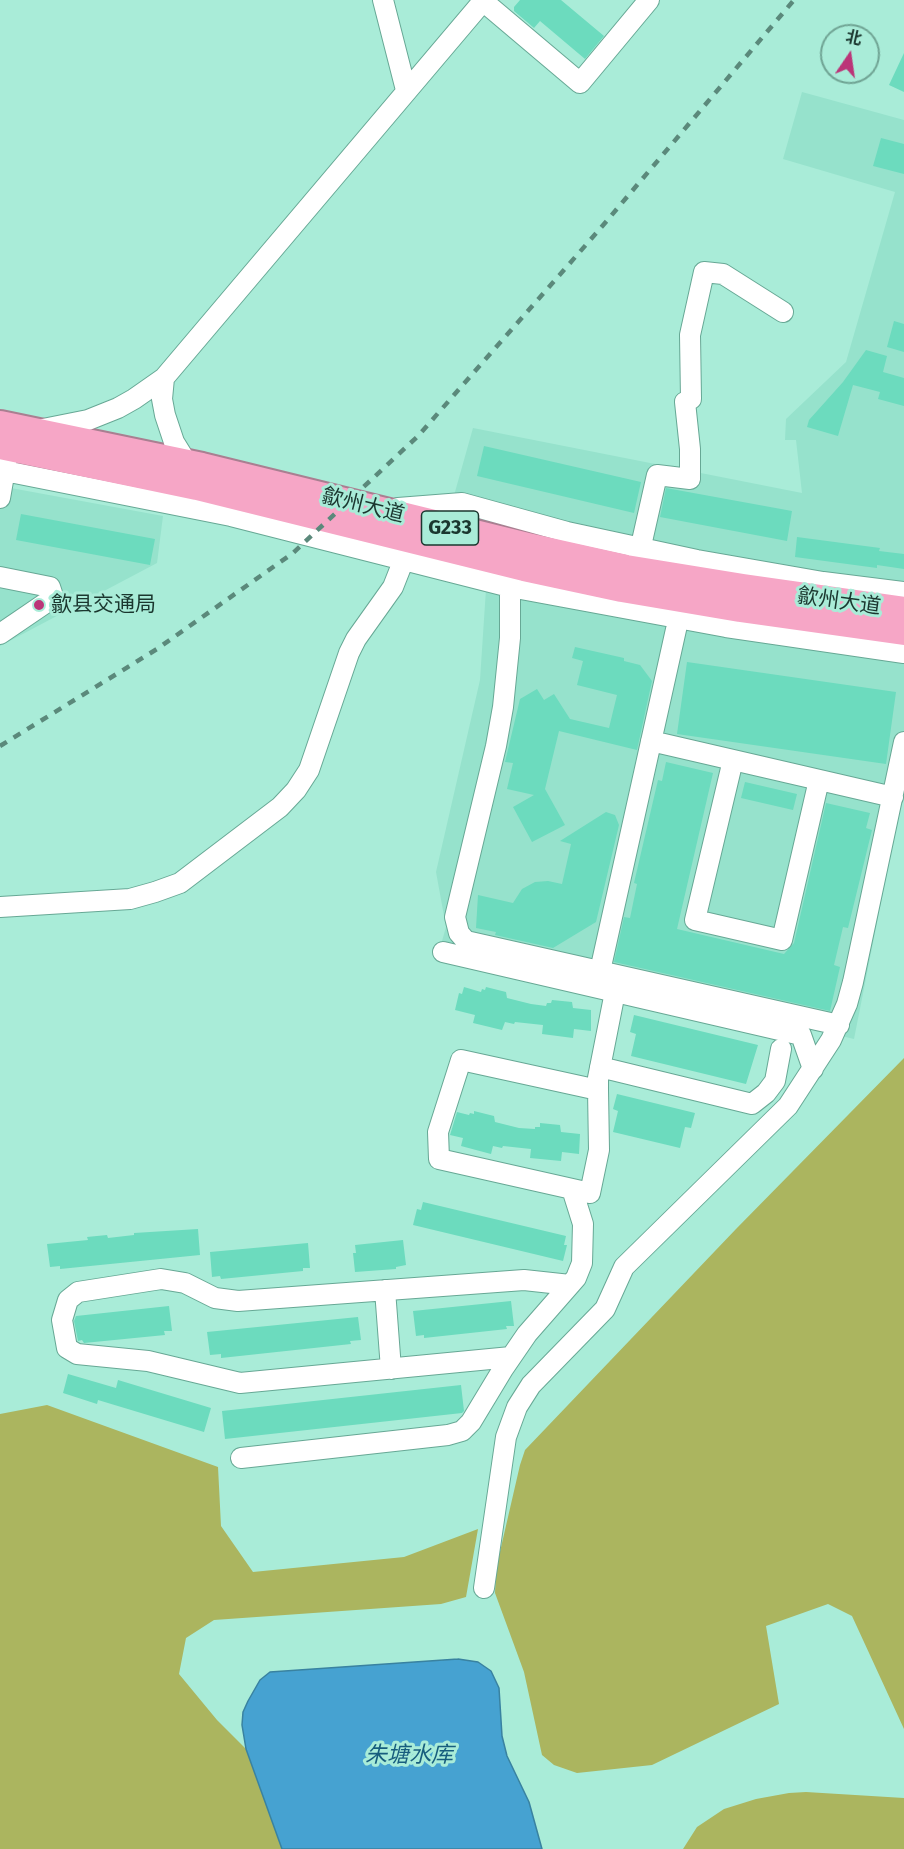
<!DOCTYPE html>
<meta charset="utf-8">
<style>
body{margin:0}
#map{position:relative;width:904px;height:1849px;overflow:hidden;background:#a9ecd8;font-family:"Fira Sans","Noto Sans SC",sans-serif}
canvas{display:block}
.north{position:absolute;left:820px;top:24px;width:60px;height:60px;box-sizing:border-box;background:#a9ecd8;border:2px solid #70a494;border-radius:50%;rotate:13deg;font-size:16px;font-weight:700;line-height:24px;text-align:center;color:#1b372f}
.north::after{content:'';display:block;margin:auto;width:21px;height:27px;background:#bb3578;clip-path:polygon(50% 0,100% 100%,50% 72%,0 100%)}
</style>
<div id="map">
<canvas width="904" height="1849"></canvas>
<div class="north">北</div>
</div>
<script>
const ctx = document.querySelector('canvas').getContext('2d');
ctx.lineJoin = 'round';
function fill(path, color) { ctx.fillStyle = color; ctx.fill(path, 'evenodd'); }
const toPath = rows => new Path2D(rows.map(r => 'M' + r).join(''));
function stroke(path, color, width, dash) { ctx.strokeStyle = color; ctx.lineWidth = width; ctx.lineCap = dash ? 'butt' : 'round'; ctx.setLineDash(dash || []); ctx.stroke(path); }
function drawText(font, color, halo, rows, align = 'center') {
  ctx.font = font + ' "Fira Sans","Noto Sans SC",sans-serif'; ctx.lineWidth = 6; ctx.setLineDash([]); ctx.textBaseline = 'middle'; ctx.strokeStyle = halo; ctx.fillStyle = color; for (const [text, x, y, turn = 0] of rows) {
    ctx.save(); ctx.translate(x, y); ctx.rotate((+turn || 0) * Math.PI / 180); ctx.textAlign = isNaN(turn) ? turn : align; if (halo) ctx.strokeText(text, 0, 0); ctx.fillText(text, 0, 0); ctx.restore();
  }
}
fill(toPath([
 [802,92,904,120,904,586,787,569,453,499,473,428,802,493,796,440,785,440,786,419,846,362,895,192,783,159],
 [0,486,163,516,157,563,0,646],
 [486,589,904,661,904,786,854,1039,442,941,446,927,436,872,480,680]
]), '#96e2cc');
fill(toPath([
 [904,1058,904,1729,852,1616,828,1604,766,1626,779,1704,652,1765,577,1773,554,1765,542,1755,524,1672,495,1593,496,1569,520,1465,525,1450,736,1229],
 [47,1405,218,1467,221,1526,253,1572,404,1557,478,1529,466,1597,441,1604,214,1620,186,1638,179,1674,217,1720,246,1749,282,1849,0,1849,0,1414],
 [806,1792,904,1798,904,1849,683,1849,697,1827,724,1809,756,1799,789,1793]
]), '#abb55f');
const water = toPath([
 [458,1659,478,1662,491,1671,499,1688,502,1736,507,1756,529,1802,542,1849,282,1849,246,1749,242,1725,243,1712,248,1701,260,1680,270,1672,458,1659]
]);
fill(water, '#46a2d1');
stroke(water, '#3982a0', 1.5);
fill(toPath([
 [520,0,561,0,604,36,585,59,540,21,534,28,514,11,514,7],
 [904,53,904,92,889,85],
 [881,138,904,144,904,174,873,166],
 [894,321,904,324,904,352,887,347],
 [866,350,887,356,883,372,904,378,904,406,878,399,880,392,853,385,838,436,807,427,809,420,843,382],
 [484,446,641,482,634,513,477,476],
 [666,488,792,511,787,541,660,517],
 [21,514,155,539,150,565,16,540],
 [797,537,880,548,879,551,904,554,904,569,877,565,877,568,795,557],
 [575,647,624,658,624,661,640,665,652,681,637,750,559,731,545,789,565,825,532,842,513,807,534,795,507,789,513,763,505,762,520,699,537,689,544,700,554,694,570,719,609,728,617,695,577,685,583,661,572,658],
 [687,662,896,692,886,764,677,734],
 [666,762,713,773,677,929,784,954,794,943,826,803,870,813,866,828,872,830,848,928,843,927,834,965,840,967,830,1011,614,962,624,917,630,918,637,884,634,883,658,780,662,781],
 [745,782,797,794,793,810,741,798],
 [606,812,615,815,619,825,596,922,553,948,495,935,496,932,476,928,478,895,513,903,522,889,535,882,548,881,562,884,571,844,560,841],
 [464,987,481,992,482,989,485,990,486,987,506,992,507,998,531,1004,546,1006,547,1003,551,1003,552,1000,572,1002,573,1008,591,1010,591,1031,574,1029,573,1038,542,1034,543,1025,515,1022,514,1024,505,1022,502,1030,473,1023,475,1015,455,1010,459,993,462,994],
 [634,1015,758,1045,746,1084,631,1056,636,1034,630,1032],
 [617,1094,695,1113,691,1128,685,1127,680,1148,613,1132,618,1111,613,1109],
 [474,1111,494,1116,495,1122,519,1128,535,1129,535,1127,540,1127,540,1123,560,1125,561,1132,580,1134,579,1154,562,1152,561,1161,530,1158,531,1149,503,1146,502,1148,493,1146,491,1154,461,1146,463,1138,450,1135,457,1112,469,1115,470,1113,474,1114],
 [423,1202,566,1236,564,1245,567,1245,563,1261,413,1225,417,1209,421,1210],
 [198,1229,200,1255,60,1269,60,1266,50,1267,47,1244,88,1240,87,1237,107,1235,108,1238,134,1235,134,1233],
 [403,1240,406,1265,396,1267,396,1269,355,1272,353,1253,356,1253,355,1245],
 [308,1243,310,1268,303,1268,303,1271,221,1279,220,1276,212,1277,210,1252],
 [511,1301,514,1326,506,1326,507,1329,424,1338,424,1335,416,1336,413,1311],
 [169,1306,172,1331,164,1331,165,1335,84,1343,82,1340,78,1341,74,1321,76,1316],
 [358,1317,361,1340,350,1341,351,1344,221,1358,221,1354,210,1355,207,1332],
 [68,1374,116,1388,118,1380,211,1408,204,1432,98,1400,97,1404,63,1393],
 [461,1385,464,1411,462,1413,225,1439,222,1411]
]), '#6cdbbe');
const minor = toPath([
 [383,0,406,90],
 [483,1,580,83,649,0],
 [164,378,162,399,165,415,174,442,187,463],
 [43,429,88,420,118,408,134,399,164,378,484,0],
 [0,470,231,516,510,587,726,627,904,653],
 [0,498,7,458],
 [398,508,462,503,567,532,697,560,823,582,904,592],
 [638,559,657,475,690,479,690,449,685,402,691,399,690,335,704,272,723,274,783,312],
 [0,577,50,587,52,593,50,600,0,634],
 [510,587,510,638,503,707,496,746,455,917,459,933,466,941,839,1025],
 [651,741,893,797],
 [733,760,695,920,782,940,819,780],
 [0,907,130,899,155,892,180,883,280,807,296,790,309,770,349,653,356,639,393,587,408,549],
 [443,952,801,1035,813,1069],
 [600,971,681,607],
 [600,1067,752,1104,766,1093,775,1081,781,1049],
 [598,1090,461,1060,438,1132,439,1159,590,1193,599,1150,598,1090,598,1078,615,992],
 [385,1290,391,1369],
 [511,1357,240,1383,148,1361,77,1354,67,1348,62,1320,68,1300,78,1292,161,1279,185,1283,215,1298,238,1301,524,1280,570,1285],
 [241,1458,448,1435,462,1431,471,1422,503,1369,527,1334,576,1278,582,1263,583,1224,572,1189],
 [484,1588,506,1437,517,1407,531,1385,605,1309,624,1267,788,1106,831,1040,847,1004,853,982,904,742]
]);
const highway = toPath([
 [0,425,202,467,528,547,626,569,743,588,904,611],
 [0,445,197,486,524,567,622,588,740,608,904,631]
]);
stroke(minor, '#67a895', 22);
stroke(highway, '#a97f91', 32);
stroke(minor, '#fff', 20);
stroke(highway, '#f6a6c6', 28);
stroke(toPath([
 [0,746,157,649,293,553,418,436,599,230,794,0]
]), '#5b897b', 4.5, [8, 8]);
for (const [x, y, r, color] of [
 [39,605,6,"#bb3578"]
]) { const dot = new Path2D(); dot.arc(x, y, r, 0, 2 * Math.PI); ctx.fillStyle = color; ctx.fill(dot); stroke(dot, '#a9ecd8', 2); }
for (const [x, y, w] of [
 [450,528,57]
]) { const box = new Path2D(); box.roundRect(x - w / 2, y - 17, w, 34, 4.5); ctx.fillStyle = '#a9ecd8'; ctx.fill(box); stroke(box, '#1b372f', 1.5); }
drawText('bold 20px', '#1b372f', null, [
 ["G233",450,528]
]);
drawText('21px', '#1b372f', '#a9ecd8', [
 ["歙州大道",363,506,14],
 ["歙州大道",839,602,8]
]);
drawText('21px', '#1b372f', '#a9ecd8', [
 ["歙县交通局",51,605]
], 'left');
drawText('italic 22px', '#175d7e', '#a9ecd8', [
 ["朱塘水库",409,1756]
]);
</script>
